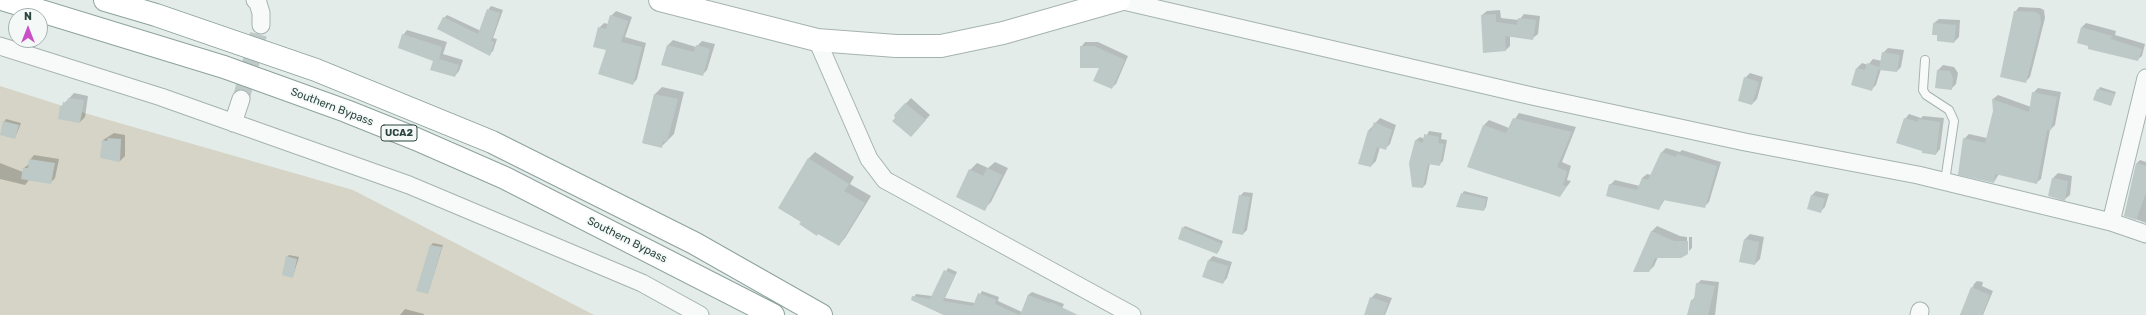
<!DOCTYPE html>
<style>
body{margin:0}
#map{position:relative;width:2146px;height:315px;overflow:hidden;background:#e4ecea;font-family:Rubik,sans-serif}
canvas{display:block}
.north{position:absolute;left:8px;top:8px;width:40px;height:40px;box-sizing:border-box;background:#f4f9f8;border:1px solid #a4b1ae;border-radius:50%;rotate:0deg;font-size:11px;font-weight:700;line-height:16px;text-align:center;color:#2c443f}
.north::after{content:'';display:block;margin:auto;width:14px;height:18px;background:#ca50c7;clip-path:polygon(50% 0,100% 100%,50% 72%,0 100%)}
</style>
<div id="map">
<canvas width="2146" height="315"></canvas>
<div class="north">N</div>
</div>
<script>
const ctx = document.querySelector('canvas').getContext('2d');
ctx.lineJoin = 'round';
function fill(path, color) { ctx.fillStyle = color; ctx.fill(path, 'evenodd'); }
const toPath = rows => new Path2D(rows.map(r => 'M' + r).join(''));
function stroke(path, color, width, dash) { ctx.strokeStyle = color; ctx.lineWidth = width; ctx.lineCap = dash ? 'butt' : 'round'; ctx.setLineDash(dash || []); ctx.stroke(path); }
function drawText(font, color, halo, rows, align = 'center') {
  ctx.font = font + ' Rubik,sans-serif'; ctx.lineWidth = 3.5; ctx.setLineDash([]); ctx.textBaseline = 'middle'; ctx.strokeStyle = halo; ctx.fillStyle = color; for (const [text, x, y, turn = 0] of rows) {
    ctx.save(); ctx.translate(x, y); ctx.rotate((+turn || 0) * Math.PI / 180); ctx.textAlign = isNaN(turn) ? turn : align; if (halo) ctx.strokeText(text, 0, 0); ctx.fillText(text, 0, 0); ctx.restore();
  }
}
fill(toPath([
 [0,86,88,114,353,190,594,315,0,315]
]), '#d5d4c6');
fill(toPath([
 [491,6,503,10,493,38,497,39,493,51,490,54,444,18,447,15,481,31,488,10],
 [2019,7,2040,8,2044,10,2045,18,2030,77,2025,82,2015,12],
 [1500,10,1501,18,1519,20,1524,14,1540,16,1538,34,1533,38,1510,36,1510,46,1506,50,1482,15,1487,11],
 [616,11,632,17,625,37,646,43,637,79,633,84,607,50,599,28,604,23,608,24,611,16],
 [1939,19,1960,20,1959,37,1954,42,1938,34,1934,23],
 [2086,23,2116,31,2115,35,2145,44,2142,56,2137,60,2090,45,2082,27],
 [407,30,447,42,443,54,463,60,459,71,455,76,434,61,403,35],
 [673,40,696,47,702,41,715,44,707,70,702,75,663,64,668,45],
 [1085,42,1098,42,1128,56,1116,84,1111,88,1101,67,1081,47],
 [1888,48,1904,50,1901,67,1897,71,1881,69,1876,85,1871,90,1857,68,1862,63,1868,65,1873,59,1882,61,1883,53],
 [1943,65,1954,67,1958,73,1956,84,1951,89,1938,70],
 [1750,73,1763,77,1757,99,1752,104,1745,78],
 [662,87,684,92,674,134,661,147,643,143,655,94],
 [2100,87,2116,92,2111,105,2098,90],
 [2038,88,2061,92,2055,125,2050,130,2041,179,2036,183,1999,174,1994,182,1964,139,1969,134,1987,138,1994,111,1993,99,1998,95,2031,107,2033,93],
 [74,93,88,96,85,117,80,122,61,107],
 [911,98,930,115,916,131,896,118,895,115],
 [1519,113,1576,127,1562,162,1571,166,1567,180,1571,181,1560,196,1484,125,1489,120,1509,128],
 [1909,114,1921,118,1923,116,1944,118,1940,149,1936,154,1905,119],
 [1380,118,1396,125,1390,144,1385,149,1380,147,1376,161,1371,166,1369,130],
 [6,119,21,123,15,138,4,122],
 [1429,131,1442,133,1441,139,1447,140,1443,161,1439,165,1430,163,1426,184,1423,187,1410,163,1416,140,1420,137,1425,139],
 [114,133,125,135,125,156,120,161,103,140],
 [1666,148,1680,152,1682,150,1721,162,1709,202,1704,207,1665,199,1659,209,1610,185,1615,180,1640,186,1642,178,1647,174,1651,175,1662,152],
 [815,152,854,177,850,184,871,196,845,238,839,245,779,208,809,158],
 [34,155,59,159,55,178,50,183,29,180,25,185,0,179,0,163,23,172,24,168,29,164,30,160],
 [2140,160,2146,162,2146,223,2125,215,2137,163],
 [995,162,1008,168,991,202,984,209,970,170,977,163,988,168],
 [2058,173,2072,176,2070,195,2065,199,2049,195,2053,178],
 [1464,191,1488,197,1486,207,1484,210,1462,194],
 [1816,191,1829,194,1825,207,1820,212,1811,196],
 [1244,192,1253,193,1247,230,1243,234,1240,196],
 [1185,226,1223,241,1219,251,1217,253,1183,228],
 [1657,226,1680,236,1687,237,1687,253,1658,257,1654,266,1649,271,1634,271,1652,231],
 [1750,234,1764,237,1760,259,1755,264,1745,239],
 [1689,237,1692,237,1692,248,1689,251],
 [433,243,443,245,428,293,431,245],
 [289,255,299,257,293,276,287,257],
 [1213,256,1232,262,1227,278,1223,283,1208,261],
 [948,268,957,272,945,298,975,303,982,291,999,297,998,301,1022,312,1028,295,1032,292,1064,304,1059,315,944,315,912,300,916,294,932,296],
 [1701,280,1719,282,1715,315,1688,315,1692,300,1695,297,1697,284],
 [1977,281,1983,282,1982,286,1993,291,1983,315,1960,315,1974,284],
 [1376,293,1392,298,1385,315,1368,315,1371,298],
 [405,309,424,314,424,315,400,315]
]), '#0003');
fill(toPath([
 [487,9,500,13,491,41,494,42,490,56,437,29,443,17,478,34],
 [2014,11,2036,12,2040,15,2041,23,2026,83,2000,77],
 [1496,14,1496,22,1517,25,1518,18,1536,20,1533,40,1505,36,1506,51,1483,53,1481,15],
 [610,15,628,21,621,42,642,47,633,85,598,74,606,50,593,47,598,27,606,29],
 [1933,23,1956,25,1954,43,1937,41,1937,35,1932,35],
 [2081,27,2112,36,2111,39,2142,49,2138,61,2088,49,2088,46,2077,43],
 [402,34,442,47,439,59,459,65,455,77,430,70,433,61,398,48],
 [667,45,694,52,696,45,710,49,703,76,661,65],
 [1080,46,1094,46,1125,60,1112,89,1093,81,1099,68,1080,68],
 [1882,52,1900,55,1897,72,1879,70],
 [1867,63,1879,67,1872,91,1851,85,1856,68,1865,70],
 [1937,70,1950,71,1953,78,1952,90,1935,88],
 [1744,77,1759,82,1752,105,1738,101],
 [2097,89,2115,94,2111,106,2093,100],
 [2032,92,2057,97,2051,130,2047,130,2037,184,1995,174,1994,183,1958,175,1963,138,1985,143,1993,111,1992,99,2029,112],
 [654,94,678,99,667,142,663,141,662,148,642,143],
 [68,98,84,100,80,123,58,119,60,106,62,106,63,102,67,103],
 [905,103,926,120,911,137,892,121,895,118,894,115],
 [1513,118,1572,132,1557,167,1567,171,1563,185,1567,186,1560,197,1467,167,1483,125,1506,133],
 [1904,118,1918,122,1918,119,1940,122,1936,155,1922,153,1922,151,1896,143],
 [3,121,19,125,15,139,0,135],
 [1374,122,1392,130,1386,150,1377,147,1371,167,1358,164,1368,130,1371,131],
 [1424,134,1439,137,1438,143,1444,144,1440,166,1428,164,1423,188,1412,187,1409,163,1415,140,1423,143],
 [108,138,121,139,120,162,100,158,102,140,107,141],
 [1661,152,1676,157,1677,154,1717,166,1705,208,1663,200,1659,210,1606,196,1609,184,1637,190,1642,178,1648,180],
 [808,158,849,184,844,191,865,203,839,246,818,234,817,236,799,224,801,222,778,208],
 [29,159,55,163,51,184,21,179,23,168,28,168],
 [2136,163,2146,166,2146,193,2136,220,2124,216],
 [987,168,1002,175,985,211,956,197,969,169,983,176],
 [2052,178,2068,181,2065,201,2048,196],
 [1461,193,1486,199,1484,211,1456,207],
 [1239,195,1250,197,1243,235,1232,233],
 [1811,195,1825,199,1821,213,1807,209],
 [1182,227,1222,244,1217,254,1178,239],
 [1651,231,1674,241,1688,241,1688,254,1681,258,1655,258,1649,272,1633,272],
 [1744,239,1759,242,1755,265,1739,262],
 [430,245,442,247,428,294,416,291],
 [286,256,297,259,293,278,282,275],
 [1208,260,1228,266,1223,284,1202,277],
 [944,270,955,275,943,301,973,306,978,293,996,300,995,304,1019,315,944,315,911,300,912,296,930,299],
 [1696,283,1715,286,1708,315,1687,315,1691,300,1694,300],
 [1971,287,1990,295,1982,315,1960,315],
 [1028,295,1050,303,1051,302,1078,315,1020,315],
 [1370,297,1388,303,1384,315,1364,315]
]), '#bcc9c6');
stroke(toPath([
 [241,99,261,25]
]), '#bfcac8', 17, [17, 8]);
const service = toPath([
 [1925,60,1923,90,1926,95,1949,110,1954,121,1945,181]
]);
const minor = toPath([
 [255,0,258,3,261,13,261,25],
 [1119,0,1532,96,1745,142,1918,175,2111,222,2146,234],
 [817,40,869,159,885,180,1132,315],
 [0,46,161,97,409,185,642,283,700,315],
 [233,123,241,99],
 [2111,222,2146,78],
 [1919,315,1920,311]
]);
const secondary = toPath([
 [660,0,817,40,896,46,941,46,1003,33,1119,0]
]);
const trunk = toPath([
 [5,0,224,67,346,111,416,139,505,178,773,315],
 [105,0,156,15,316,70,492,142,694,243,821,315]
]);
stroke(service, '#a5b3b0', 10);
stroke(minor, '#a5b3b0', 19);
stroke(secondary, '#a5b3b0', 24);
stroke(trunk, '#8ca29d', 24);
stroke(service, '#f7faf9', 8);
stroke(minor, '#f7faf9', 17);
stroke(secondary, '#fff', 22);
stroke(trunk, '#fff', 22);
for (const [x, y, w] of [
 [399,133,36]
]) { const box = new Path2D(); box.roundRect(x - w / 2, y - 8, w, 16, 3); ctx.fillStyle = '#f4f9f8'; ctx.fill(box); stroke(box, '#2c443f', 1); }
drawText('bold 10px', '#2c443f', null, [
 ["UCA2",399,133]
]);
drawText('11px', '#2c443f', '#f4f9f8', [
 ["Southern Bypass",332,107,21],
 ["Southern Bypass",627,240,27]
]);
</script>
